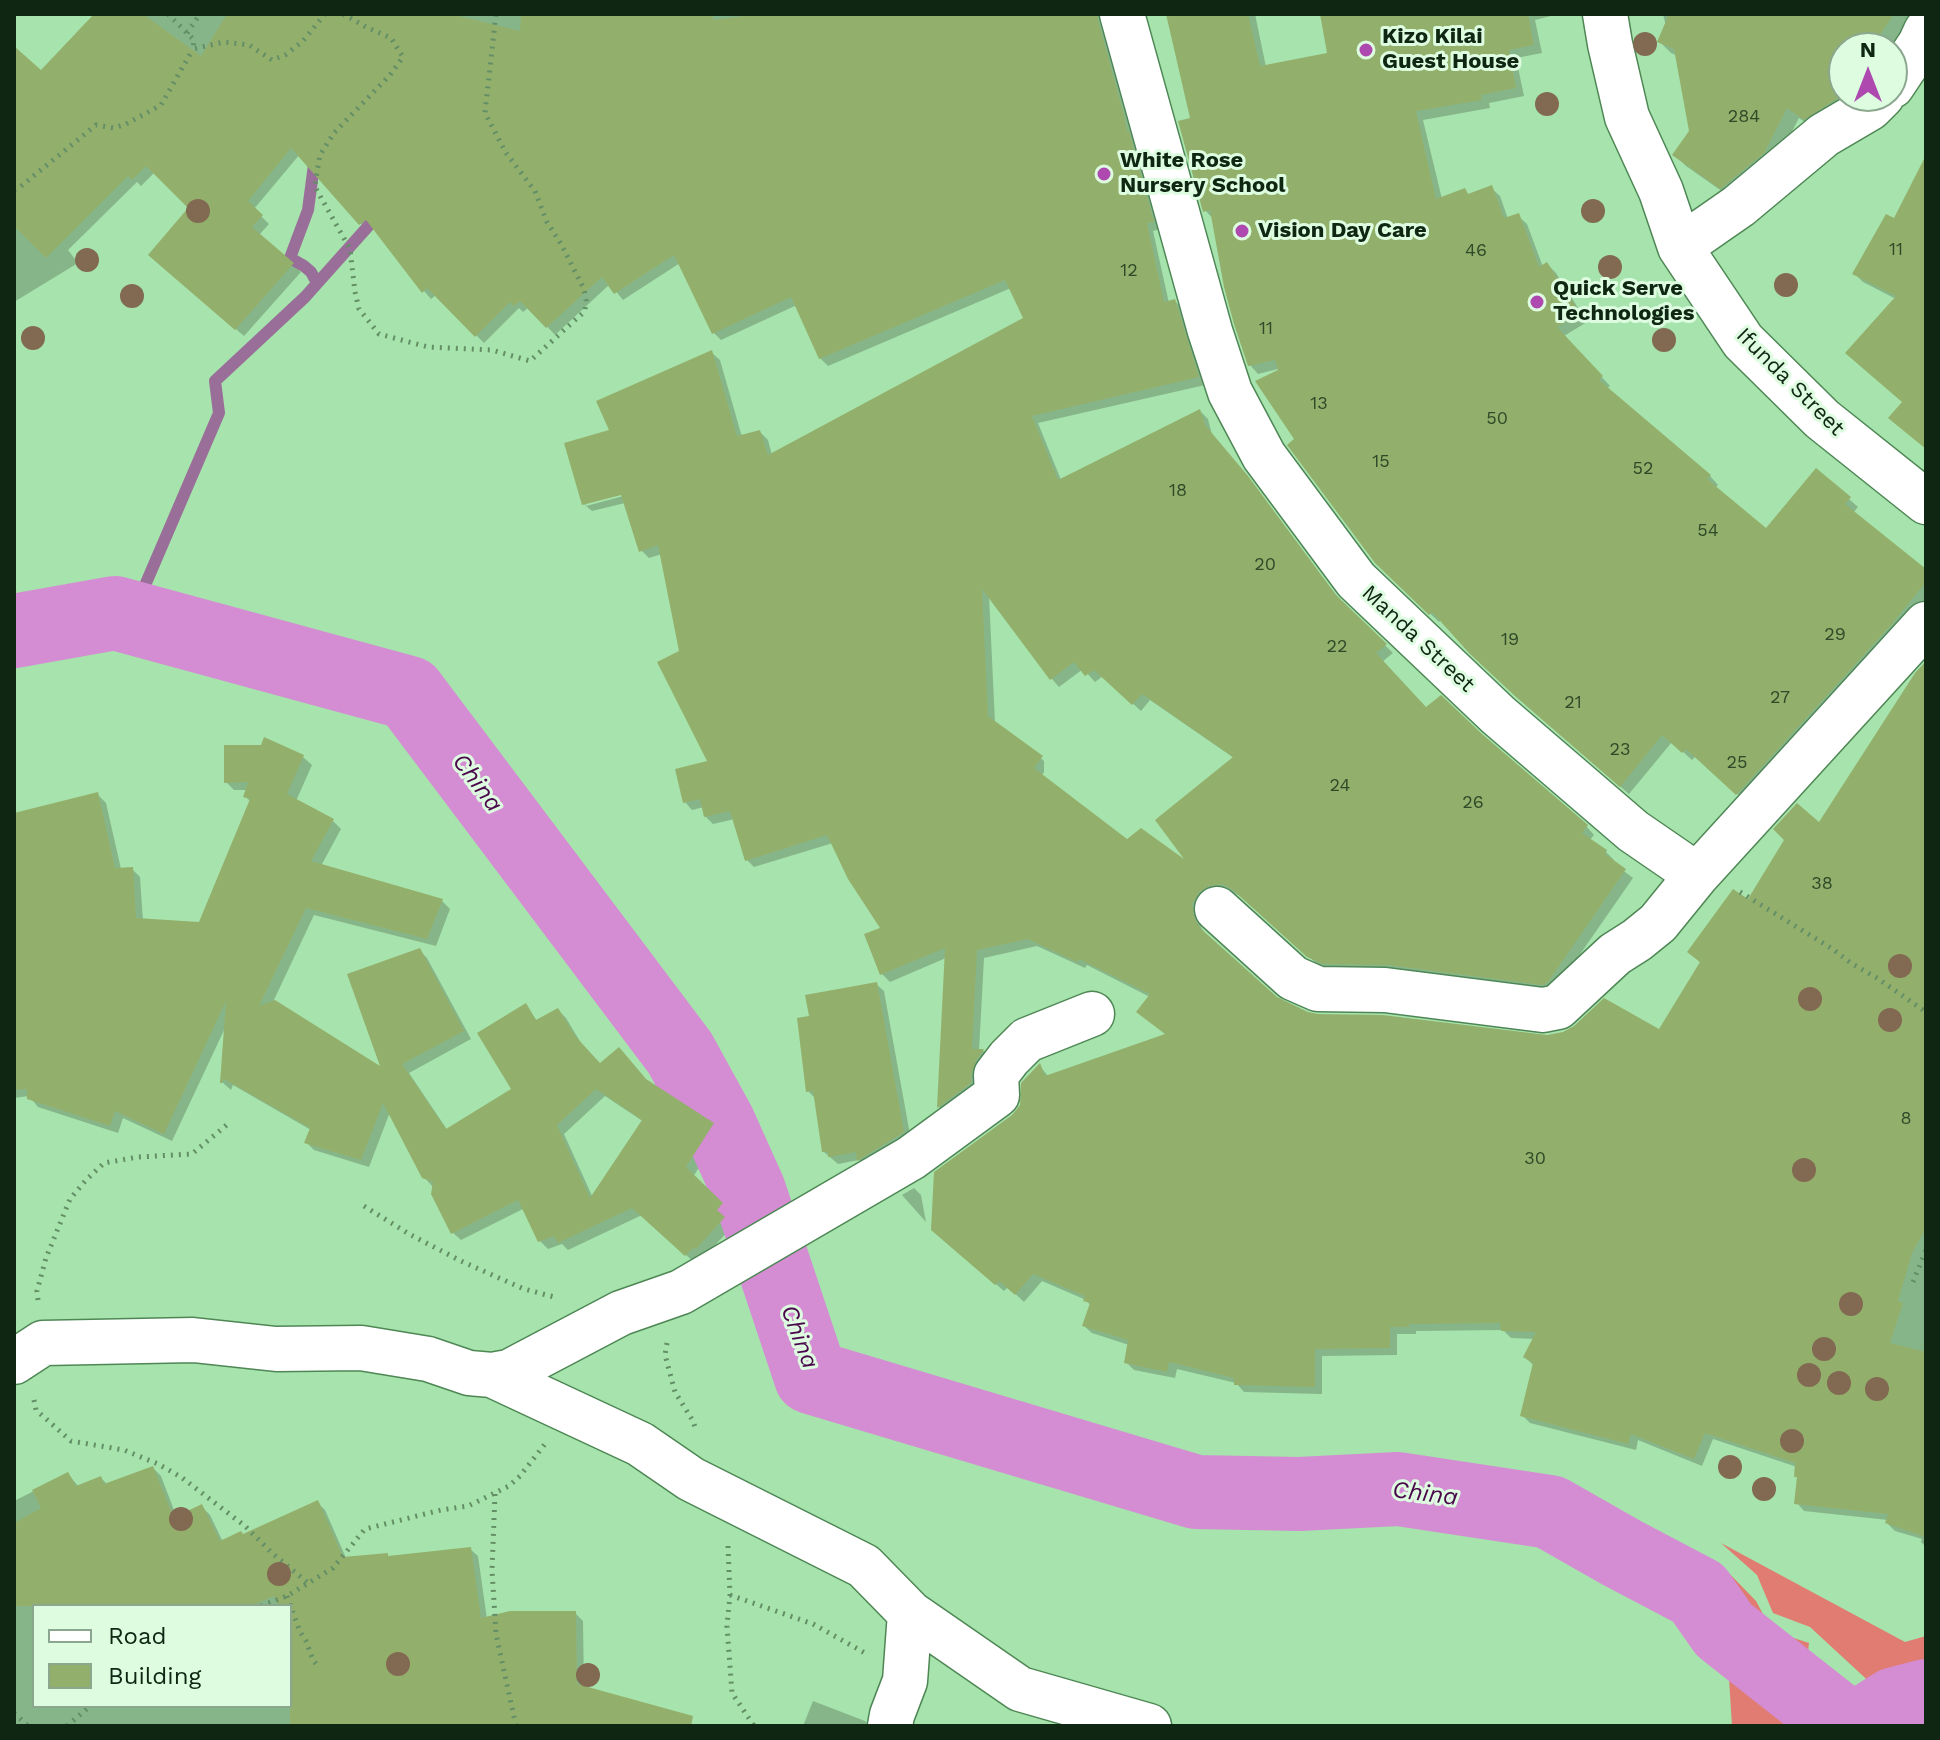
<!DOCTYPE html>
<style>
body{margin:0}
#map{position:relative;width:1940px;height:1740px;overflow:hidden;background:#a7e3ac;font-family:"Work Sans",sans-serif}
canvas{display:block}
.frame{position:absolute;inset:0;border:16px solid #0f2712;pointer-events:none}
.legend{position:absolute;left:32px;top:1604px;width:260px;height:104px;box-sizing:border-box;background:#ddfce0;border:2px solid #8ba78e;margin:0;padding:10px 14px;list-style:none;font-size:24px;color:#0f2712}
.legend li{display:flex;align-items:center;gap:16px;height:40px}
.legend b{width:40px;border:2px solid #8ba78e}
.north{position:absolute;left:1828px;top:32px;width:80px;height:80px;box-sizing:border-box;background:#ddfce0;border:2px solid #8ba78e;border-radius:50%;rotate:0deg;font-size:22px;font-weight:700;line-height:32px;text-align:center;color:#0f2712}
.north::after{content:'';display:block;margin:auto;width:28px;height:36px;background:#ae49af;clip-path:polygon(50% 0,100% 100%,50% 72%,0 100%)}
</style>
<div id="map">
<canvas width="1940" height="1740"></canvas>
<div class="frame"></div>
<ul class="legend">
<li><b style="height:10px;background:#fff"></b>Road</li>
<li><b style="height:22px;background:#93af6c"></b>Building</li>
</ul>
<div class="north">N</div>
</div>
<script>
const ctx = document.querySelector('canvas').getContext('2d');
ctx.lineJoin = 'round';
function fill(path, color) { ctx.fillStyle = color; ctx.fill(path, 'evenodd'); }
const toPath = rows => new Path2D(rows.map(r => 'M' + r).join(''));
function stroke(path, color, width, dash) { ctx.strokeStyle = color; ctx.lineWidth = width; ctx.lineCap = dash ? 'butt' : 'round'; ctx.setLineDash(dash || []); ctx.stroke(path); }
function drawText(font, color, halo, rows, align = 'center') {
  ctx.font = font + ' "Work Sans",sans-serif'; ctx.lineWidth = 6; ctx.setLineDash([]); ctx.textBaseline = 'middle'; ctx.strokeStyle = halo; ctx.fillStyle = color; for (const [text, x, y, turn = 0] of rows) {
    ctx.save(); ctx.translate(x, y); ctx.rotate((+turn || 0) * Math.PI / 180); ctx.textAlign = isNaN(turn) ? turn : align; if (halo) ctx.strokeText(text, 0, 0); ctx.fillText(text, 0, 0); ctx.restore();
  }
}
fill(toPath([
 [1721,1543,1905,1642,1926,1636,1926,1682,1888,1699,1810,1627,1773,1613,1757,1575],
 [1722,1566,1756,1601,1772,1631,1809,1643,1800,1722,1804,1726,1732,1726]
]), '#e07c71');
fill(toPath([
 [96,14,1106,14,1134,139,1136,141,1160,229,1153,231,1169,303,1175,301,1182,309,1205,385,1038,423,1061,480,1200,411,1208,419,1212,435,1343,604,1393,653,1382,662,1426,709,1480,735,1587,827,1594,835,1589,841,1606,852,1614,860,1612,862,1633,878,1556,989,1333,971,1317,964,1244,898,1231,891,1217,893,1199,913,1201,927,1206,936,1275,998,1308,1014,1548,1037,1660,1032,1701,963,1689,952,1749,902,1820,825,1926,664,1926,1547,1921,1542,1922,1539,1895,1531,1887,1523,1888,1520,1804,1511,1797,1503,1799,1479,1797,1467,1713,1439,1702,1466,1638,1440,1636,1450,1530,1423,1522,1415,1533,1365,1525,1357,1535,1339,1511,1338,1503,1330,1416,1331,1416,1334,1397,1334,1397,1355,1322,1356,1322,1394,1244,1392,1236,1383,1177,1369,1175,1378,1134,1370,1126,1362,1129,1345,1092,1333,1084,1326,1091,1306,1086,1300,1042,1281,1024,1302,1008,1287,1004,1291,942,1238,1014,1116,1022,1106,1040,1066,1048,1076,1167,1035,1150,997,1087,965,1085,968,1037,946,984,958,979,1051,984,1051,991,1058,978,1084,946,1114,939,1107,946,958,890,982,882,974,883,928,833,843,754,867,746,859,735,819,713,824,705,816,704,807,692,810,685,802,710,762,681,652,662,554,649,558,641,550,625,503,592,511,586,506,631,494,630,491,586,502,586,506,584,503,611,431,712,353,720,360,742,437,760,432,768,440,772,455,1025,319,1011,288,828,366,820,358,797,305,721,340,714,333,680,263,623,300,610,284,555,335,529,307,523,312,519,308,484,343,436,295,431,299,424,291,374,227,368,232,300,154,254,209,269,224,259,235,301,272,244,336,158,263,191,208,155,172,141,186,137,182,68,250,78,263,14,302,14,48,41,73],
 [989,595,1052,679,1059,687,1083,669,1095,682,1103,676,1141,711,1150,700,1234,758,1190,867,1127,842,1042,775,1044,772,1044,761,1035,753,995,723],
 [1168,14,1255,14,1266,67,1329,54,1322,14,1551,14,1551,16,1535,20,1542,53,1516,58,1524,96,1489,103,1490,108,1423,120,1442,199,1465,190,1470,196,1491,188,1500,196,1508,219,1518,216,1527,224,1543,267,1547,264,1556,273,1587,322,1564,336,1610,386,1606,389,1710,476,1718,485,1715,488,1766,531,1849,499,1858,507,1853,513,1926,572,1926,598,1898,632,1746,802,1696,756,1692,760,1672,742,1629,794,1526,705,1441,620,1439,622,1376,562,1297,440,1282,368,1258,374,1250,365,1213,219,1205,210,1193,120],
 [1663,14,1921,14,1892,48,1844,48,1844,96,1858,96,1816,130,1799,118,1775,164,1733,199,1686,166,1674,154,1691,131,1678,56,1671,53,1659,41,1666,26],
 [1926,159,1926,448,1896,299,1863,282,1855,274,1895,221],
 [265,740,303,757,312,765,296,801,333,821,341,829,321,866,442,901,450,909,436,946,314,915,273,1002,384,1070,419,950,427,958,471,1039,409,1073,448,1131,514,1090,525,1006,538,1022,558,1010,566,1018,584,1048,600,1066,648,1083,713,1124,721,1132,693,1177,730,1212,724,1219,732,1227,705,1256,703,1254,695,1263,642,1215,568,1250,562,1244,548,1249,540,1241,525,1208,461,1240,452,1232,432,1186,424,1177,390,1112,369,1167,314,1150,306,1142,311,1130,233,1085,231,1090,222,1082,226,1026,172,1141,123,1118,118,1133,38,1107,29,1096,14,1098,14,815,98,795,106,803,121,869,132,869,140,877,143,921,200,924,251,802,245,796,247,790,234,790,226,782,262,747],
 [605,1096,644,1122,593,1198,564,1134],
 [876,984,884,991,911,1140,866,1167,859,1160,838,1164,824,1152,816,1099,808,1091,811,1017],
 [914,1188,921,1195,926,1222,902,1195],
 [153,1468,161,1476,177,1518,202,1507,210,1515,223,1542,243,1536,318,1503,325,1510,346,1558,390,1558,470,1549,478,1556,487,1619,575,1613,583,1621,584,1688,689,1726,14,1726,14,1501,68,1474,79,1487,101,1478,108,1485],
 [34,1606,290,1606,290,1706,34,1706],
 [813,1701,865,1721,869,1726,803,1726]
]), '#0003');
stroke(toPath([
 [315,157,308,210,290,258,304,266,311,272,317,283],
 [131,618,219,413,215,381,305,297,380,213]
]), '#996e99', 12);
stroke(toPath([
 [14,631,115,613,409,693,680,1053,718,1122,749,1191,811,1377,1196,1492,1299,1494,1398,1489,1550,1512,1622,1553,1698,1593,1724,1630,1846,1726],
 [1860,1726,1895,1704,1926,1696]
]), '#d48dd3', 74);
fill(toPath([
 [94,14,143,14,201,56,227,14,451,14,520,31,521,14,713,14,713,20,761,14,1098,14,1098,21,1124,115,1127,131,1129,131,1154,222,1147,223,1164,302,1175,299,1199,377,1032,416,1058,480,1200,409,1205,425,1248,476,1336,595,1387,644,1376,653,1426,707,1441,695,1482,734,1588,825,1582,833,1607,850,1605,854,1626,869,1548,982,1542,985,1388,965,1323,964,1307,957,1233,890,1222,884,1209,886,1199,892,1192,904,1194,917,1200,928,1277,997,1308,1012,1318,1014,1383,1015,1547,1035,1563,1032,1574,1026,1604,998,1659,1029,1700,962,1687,952,1733,889,1748,899,1784,840,1773,829,1797,803,1819,822,1915,673,1926,661,1926,1228,1912,1253,1898,1301,1903,1303,1890,1343,1926,1352,1926,1537,1885,1523,1888,1514,1794,1504,1797,1477,1794,1477,1795,1463,1705,1433,1694,1459,1631,1434,1628,1444,1520,1416,1533,1363,1523,1357,1536,1332,1501,1331,1500,1323,1409,1324,1409,1327,1390,1327,1390,1348,1315,1349,1315,1387,1234,1385,1234,1378,1169,1362,1167,1372,1124,1363,1128,1340,1082,1326,1090,1303,1083,1301,1085,1296,1033,1274,1015,1295,999,1281,995,1285,931,1230,934,1172,1012,1115,1020,1105,1021,1083,1040,1063,1045,1076,1165,1034,1136,1012,1150,994,1079,959,1077,962,1028,939,977,950,972,1049,984,1049,976,1061,971,1075,971,1083,937,1108,945,948,880,975,864,934,880,928,848,879,827,835,745,861,730,811,704,817,700,799,683,803,675,769,707,761,657,662,679,651,658,545,639,552,621,495,582,505,564,443,609,430,596,401,712,350,737,436,760,430,768,455,1023,318,1005,280,819,359,791,297,712,334,674,255,614,294,602,277,546,328,520,301,514,306,510,302,475,337,427,288,422,293,366,220,359,225,291,148,248,201,263,215,252,227,294,263,235,330,148,255,188,208,146,166,132,180,128,176,46,258,14,226,14,46,41,70],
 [982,589,1050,680,1074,662,1085,676,1094,670,1132,705,1142,694,1233,757,1155,820,1184,859,1141,828,1127,839,1034,768,1043,756,988,716],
 [1166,14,1248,14,1260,66,1327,53,1320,14,1528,14,1534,45,1509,50,1516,88,1481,95,1482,100,1416,111,1436,199,1465,188,1468,194,1492,185,1504,218,1519,213,1539,267,1547,262,1580,313,1557,327,1603,376,1599,380,1711,475,1707,479,1766,528,1816,468,1851,497,1845,504,1926,569,1926,582,1890,626,1736,795,1686,749,1682,753,1662,735,1620,787,1515,696,1470,654,1432,612,1429,615,1375,563,1287,445,1294,439,1255,381,1278,370,1275,360,1248,366,1234,324,1224,287,1210,210,1203,212,1178,121,1190,118],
 [1669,14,1894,14,1871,48,1844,48,1844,89,1838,98,1804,120,1787,108,1764,153,1720,189,1672,155,1689,131,1674,49,1657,42],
 [1926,155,1926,449,1888,418,1902,402,1845,353,1896,296,1852,274,1886,214,1894,218],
 [264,737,304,755,287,794,334,819,311,861,443,899,427,939,306,908,259,1006,275,1000,380,1066,347,974,420,948,464,1031,402,1064,446,1129,511,1089,477,1033,526,1003,536,1020,558,1008,576,1037,600,1063,619,1047,646,1079,714,1123,686,1167,723,1203,717,1210,725,1217,696,1249,694,1247,685,1256,632,1208,558,1243,554,1236,538,1242,518,1200,451,1234,431,1194,433,1182,422,1178,383,1103,361,1160,304,1143,310,1128,224,1079,222,1083,220,1083,226,1001,164,1134,115,1111,110,1126,27,1099,27,1089,14,1090,14,813,98,792,115,868,133,867,136,918,199,922,250,799,243,797,248,782,224,783,224,745,261,745],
 [596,1089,642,1120,590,1198,557,1125],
 [877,982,904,1132,857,1161,856,1152,828,1157,828,1152,822,1152,813,1091,806,1092,797,1018,809,1016,805,995],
 [153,1466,173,1516,175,1517,202,1504,220,1541,241,1531,243,1534,318,1500,343,1557,388,1553,388,1556,471,1547,481,1618,510,1611,576,1611,577,1684,693,1716,691,1726,290,1726,290,1606,278,1606,274,1596,251,1606,14,1606,14,1523,41,1508,32,1490,68,1472,76,1486,101,1476,104,1484]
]), '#93af6c');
const minor = toPath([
 [1122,14,1210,331,1230,392,1264,456,1356,580,1498,715,1633,831,1697,875],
 [1605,14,1610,44,1627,117,1661,191,1680,247,1743,341,1822,419,1926,502],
 [1892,86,1920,44,1926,31],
 [1680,247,1739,206,1824,135,1870,108,1882,96],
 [1217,909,1293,978,1318,989,1385,990,1543,1010,1558,1007,1615,954,1637,940,1658,923,1697,875,1926,624],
 [14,1362,43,1343,193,1340,276,1349,361,1348,428,1359,469,1373,492,1375,509,1372,621,1313,681,1292,911,1158,997,1095,996,1075,1009,1058,1027,1040,1092,1014],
 [492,1375,640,1444,691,1479,864,1566,910,1613,1020,1689,1149,1726],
 [890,1726,892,1715,905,1681,910,1613]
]);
stroke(minor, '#4e8755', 47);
stroke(toPath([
 [168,14,194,40,193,49,224,42,249,45,272,60,285,55,302,42,325,14],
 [343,14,366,27,391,38,403,57,390,75,334,133,320,155,316,178,315,187,350,249,355,292,359,309,379,334,428,347,492,350,530,361,585,311,586,300,584,289,561,244,547,222,535,191,506,153,485,113,496,14],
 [187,33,200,14],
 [14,190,20,187,96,125,114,128,126,124,161,105,193,49],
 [1740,892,1831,948,1851,963,1877,978,1926,1012],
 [364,1206,409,1234,461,1261,524,1289,558,1298],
 [1913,1282,1926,1250],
 [38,1300,37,1291,46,1258,70,1199,86,1180,104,1163,138,1157,192,1154,229,1123],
 [667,1343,665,1355,675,1392,693,1421,696,1430],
 [34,1400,36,1410,71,1441,124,1450,158,1464,181,1477,245,1526,272,1553,308,1583],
 [495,1494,492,1570,496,1634,516,1726],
 [728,1546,730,1595,727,1626,732,1693,754,1726],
 [730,1595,813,1624,865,1653],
 [287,1596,300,1632,306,1641,313,1660,317,1665],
 [261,1606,287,1596,333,1568,365,1529,441,1510,468,1506,509,1486,520,1476,545,1444],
 [14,1713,28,1726],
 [67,1726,90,1706]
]), '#638f67', 5, [2, 6]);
stroke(minor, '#fff', 44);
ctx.fillStyle = '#826952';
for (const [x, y] of [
 [1645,44],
 [1547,104],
 [198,211],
 [1593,211],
 [87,260],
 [1610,267],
 [1786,285],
 [132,296],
 [33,338],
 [1664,340],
 [1900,966],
 [1810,999],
 [1890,1020],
 [1804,1170],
 [1851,1304],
 [1824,1349],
 [1809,1375],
 [1839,1383],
 [1877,1389],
 [1792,1441],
 [1730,1467],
 [1764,1489],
 [181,1519],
 [279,1574],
 [398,1664],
 [588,1675]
]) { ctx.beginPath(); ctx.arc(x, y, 12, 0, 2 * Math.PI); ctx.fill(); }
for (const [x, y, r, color] of [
 [1366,50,8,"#ae49af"],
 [1104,174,8,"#ae49af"],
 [1242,231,8,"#ae49af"],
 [1537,302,8,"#ae49af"]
]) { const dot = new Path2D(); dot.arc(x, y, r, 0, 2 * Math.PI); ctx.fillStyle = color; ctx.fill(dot); stroke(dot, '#ddfce0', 3); }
drawText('18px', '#304928', null, [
 ["284",1744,117],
 ["11",1896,250],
 ["46",1476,251],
 ["12",1129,271],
 ["11",1266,329],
 ["13",1319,404],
 ["50",1497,419],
 ["15",1381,462],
 ["52",1643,469],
 ["18",1178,491],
 ["54",1708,531],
 ["20",1265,565],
 ["29",1835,635],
 ["19",1510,640],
 ["22",1337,647],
 ["27",1780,698],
 ["21",1573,703],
 ["23",1620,750],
 ["25",1737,763],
 ["24",1340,786],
 ["26",1473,803],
 ["38",1822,884],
 ["8",1906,1119],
 ["30",1535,1159]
]);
drawText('bold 22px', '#0f2712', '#ddfce0', [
 ["Kizo Kilai",1382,37],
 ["Guest House",1382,62],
 ["White Rose",1120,161],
 ["Nursery School",1120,186],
 ["Vision Day Care",1258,231],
 ["Quick Serve",1553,289],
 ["Technologies",1553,314]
], 'left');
drawText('22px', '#0f2712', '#ddfce0', [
 ["Ifunda Street",1790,382,45],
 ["Manda Street",1418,639,43]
]);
drawText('italic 24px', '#4a074b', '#ddfce0', [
 ["China",477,783,53],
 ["China",799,1337,69],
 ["China",1425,1494,7]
]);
</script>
